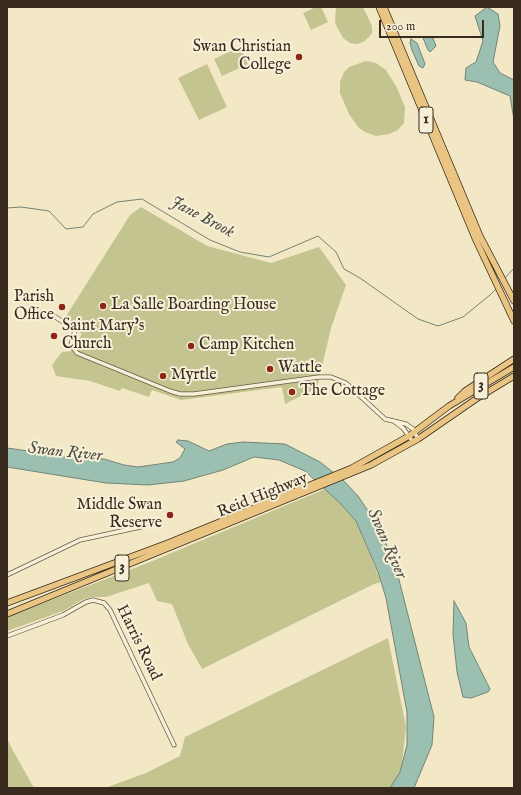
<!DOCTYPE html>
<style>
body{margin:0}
#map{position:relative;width:521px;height:795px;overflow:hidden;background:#f3e8c5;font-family:"IM FELL English",serif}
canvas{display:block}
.frame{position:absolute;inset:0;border:8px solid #382b1d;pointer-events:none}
.scale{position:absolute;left:379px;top:20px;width:105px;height:18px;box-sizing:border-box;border:2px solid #382b1d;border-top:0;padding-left:5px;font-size:12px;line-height:14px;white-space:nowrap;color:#382b1d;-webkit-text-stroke:3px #f7f0d9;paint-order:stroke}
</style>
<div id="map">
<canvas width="521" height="795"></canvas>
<div class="frame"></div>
<div class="scale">200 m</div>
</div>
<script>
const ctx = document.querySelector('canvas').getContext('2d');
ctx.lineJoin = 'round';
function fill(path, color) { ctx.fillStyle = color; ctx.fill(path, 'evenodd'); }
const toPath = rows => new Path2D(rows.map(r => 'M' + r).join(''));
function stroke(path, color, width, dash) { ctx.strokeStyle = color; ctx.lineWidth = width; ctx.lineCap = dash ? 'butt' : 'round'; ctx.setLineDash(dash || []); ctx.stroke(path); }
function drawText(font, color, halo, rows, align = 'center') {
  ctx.font = font + ' "IM FELL English",serif'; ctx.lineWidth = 4; ctx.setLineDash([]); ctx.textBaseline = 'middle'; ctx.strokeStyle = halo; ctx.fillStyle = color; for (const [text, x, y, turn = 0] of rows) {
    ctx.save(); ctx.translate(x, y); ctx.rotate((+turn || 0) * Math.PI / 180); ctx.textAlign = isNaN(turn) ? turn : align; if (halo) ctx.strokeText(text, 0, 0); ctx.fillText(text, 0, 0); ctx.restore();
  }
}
fill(toPath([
 [316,7,321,7,328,22,311,30,303,13],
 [336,7,363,7,372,26,372,33,369,37,363,42,357,44,350,43,343,38,335,23],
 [240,47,248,64,222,76,214,59],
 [366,61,376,63,386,70,397,88,405,107,404,123,398,130,389,134,376,136,365,132,358,127,349,114,340,93,340,82,344,72,349,67],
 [207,64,227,107,199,120,178,78],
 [141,207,207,246,271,263,319,247,346,285,331,328,317,388,285,404,282,387,181,400,152,390,149,397,122,388,120,391,90,381,56,376,52,365,62,352,71,351,82,334,63,321,130,215],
 [325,489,340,503,356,521,381,582,374,584,202,669,188,644,172,604,157,601,149,583,106,597,92,597,84,599,63,611,7,631,7,617,145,564],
 [388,638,406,727,401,772,390,788,105,788,146,773,180,756,185,737],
 [7,738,11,747,34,788,7,788]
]), '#c3c48f');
const water = toPath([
 [487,7,498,14,500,26,493,62,500,73,514,80,514,120,510,96,477,82,465,80,466,68,476,62,483,41,475,16,487,7],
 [427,37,433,38,436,46,430,52,428,50,423,38,427,37],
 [411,39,417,43,425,64,423,68,419,66,412,50,410,43,411,39],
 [178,440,188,441,209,451,227,444,243,442,285,444,320,462,343,480,358,496,379,527,396,568,434,717,432,745,414,788,390,788,400,772,407,745,407,712,386,598,378,572,356,521,340,503,305,471,279,460,254,457,223,470,184,481,148,485,106,483,7,467,7,448,71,457,104,459,124,465,138,467,173,462,180,458,185,449,176,442,178,440],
 [454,601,466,623,469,647,490,689,488,692,471,698,463,697,457,672,453,634,454,601]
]);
fill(water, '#9bc0b2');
stroke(water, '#738476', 1);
stroke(toPath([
 [7,208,21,207,49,211,66,229,83,227,93,214,117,202,142,199,210,240,240,252,269,257,318,236,336,252,344,269,360,278,418,319,438,326,463,317,490,295,497,288],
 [505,278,514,268]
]), '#738476', 1);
const minor = toPath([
 [37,312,54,316,75,330,71,345,77,353,170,391,180,394,194,394,319,377,331,377,346,383,385,419,406,424,413,429,418,439],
 [395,422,403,428,413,442],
 [7,575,80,540,145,526],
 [7,636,63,615,86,602,93,600,104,603,110,610,174,745]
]);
const trunk = toPath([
 [379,7,475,238,514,321],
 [384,7,480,236,514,301],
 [458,398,465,391,514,359],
 [7,603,168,543,352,468,409,436,449,406,514,367],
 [7,614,371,465,418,439,476,399,514,376]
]);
stroke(minor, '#675a47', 5);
stroke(trunk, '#382b1d', 7);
stroke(minor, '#f7f0d9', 3.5);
stroke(trunk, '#eac482', 5.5);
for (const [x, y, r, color] of [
 [299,57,4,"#8f2418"],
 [103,306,4,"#8f2418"],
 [62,307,4,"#8f2418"],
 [54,336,4,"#8f2418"],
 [191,346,4,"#8f2418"],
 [270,369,4,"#8f2418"],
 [163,376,4,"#8f2418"],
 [292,392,4,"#8f2418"],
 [170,515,4,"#8f2418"]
]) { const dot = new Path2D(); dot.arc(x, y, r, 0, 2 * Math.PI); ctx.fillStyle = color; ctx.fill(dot); stroke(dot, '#f7f0d9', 1.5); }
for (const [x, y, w] of [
 [426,120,14],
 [481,386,14],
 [122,568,14]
]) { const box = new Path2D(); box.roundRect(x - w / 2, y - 13, w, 26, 3); ctx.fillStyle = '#f7f0d9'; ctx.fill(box); stroke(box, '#382b1d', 1); }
drawText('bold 15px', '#382b1d', null, [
 ["1",426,120],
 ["3",481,386],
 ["3",122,568]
]);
drawText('16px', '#382b1d', '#f7f0d9', [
 ["Swan Christian",291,48,"right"],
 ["College",291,66,"right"],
 ["Parish",54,298,"right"],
 ["Office",54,316,"right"],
 ["La Salle Boarding House",111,306],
 ["Saint Mary's",62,327],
 ["Church",62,345],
 ["Camp Kitchen",199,346],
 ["Wattle",278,369],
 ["Myrtle",171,376],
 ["The Cottage",300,392],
 ["Middle Swan",162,506,"right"],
 ["Reserve",162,524,"right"]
], 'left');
drawText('16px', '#382b1d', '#f7f0d9', [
 ["Reid Highway",263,496,-22],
 ["Harris Road",138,643,64]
]);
drawText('italic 17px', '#515042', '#f7f0d9', [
 ["Jane Brook",202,218,28],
 ["Swan River",65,453,6],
 ["Swan River",386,544,66]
]);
</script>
